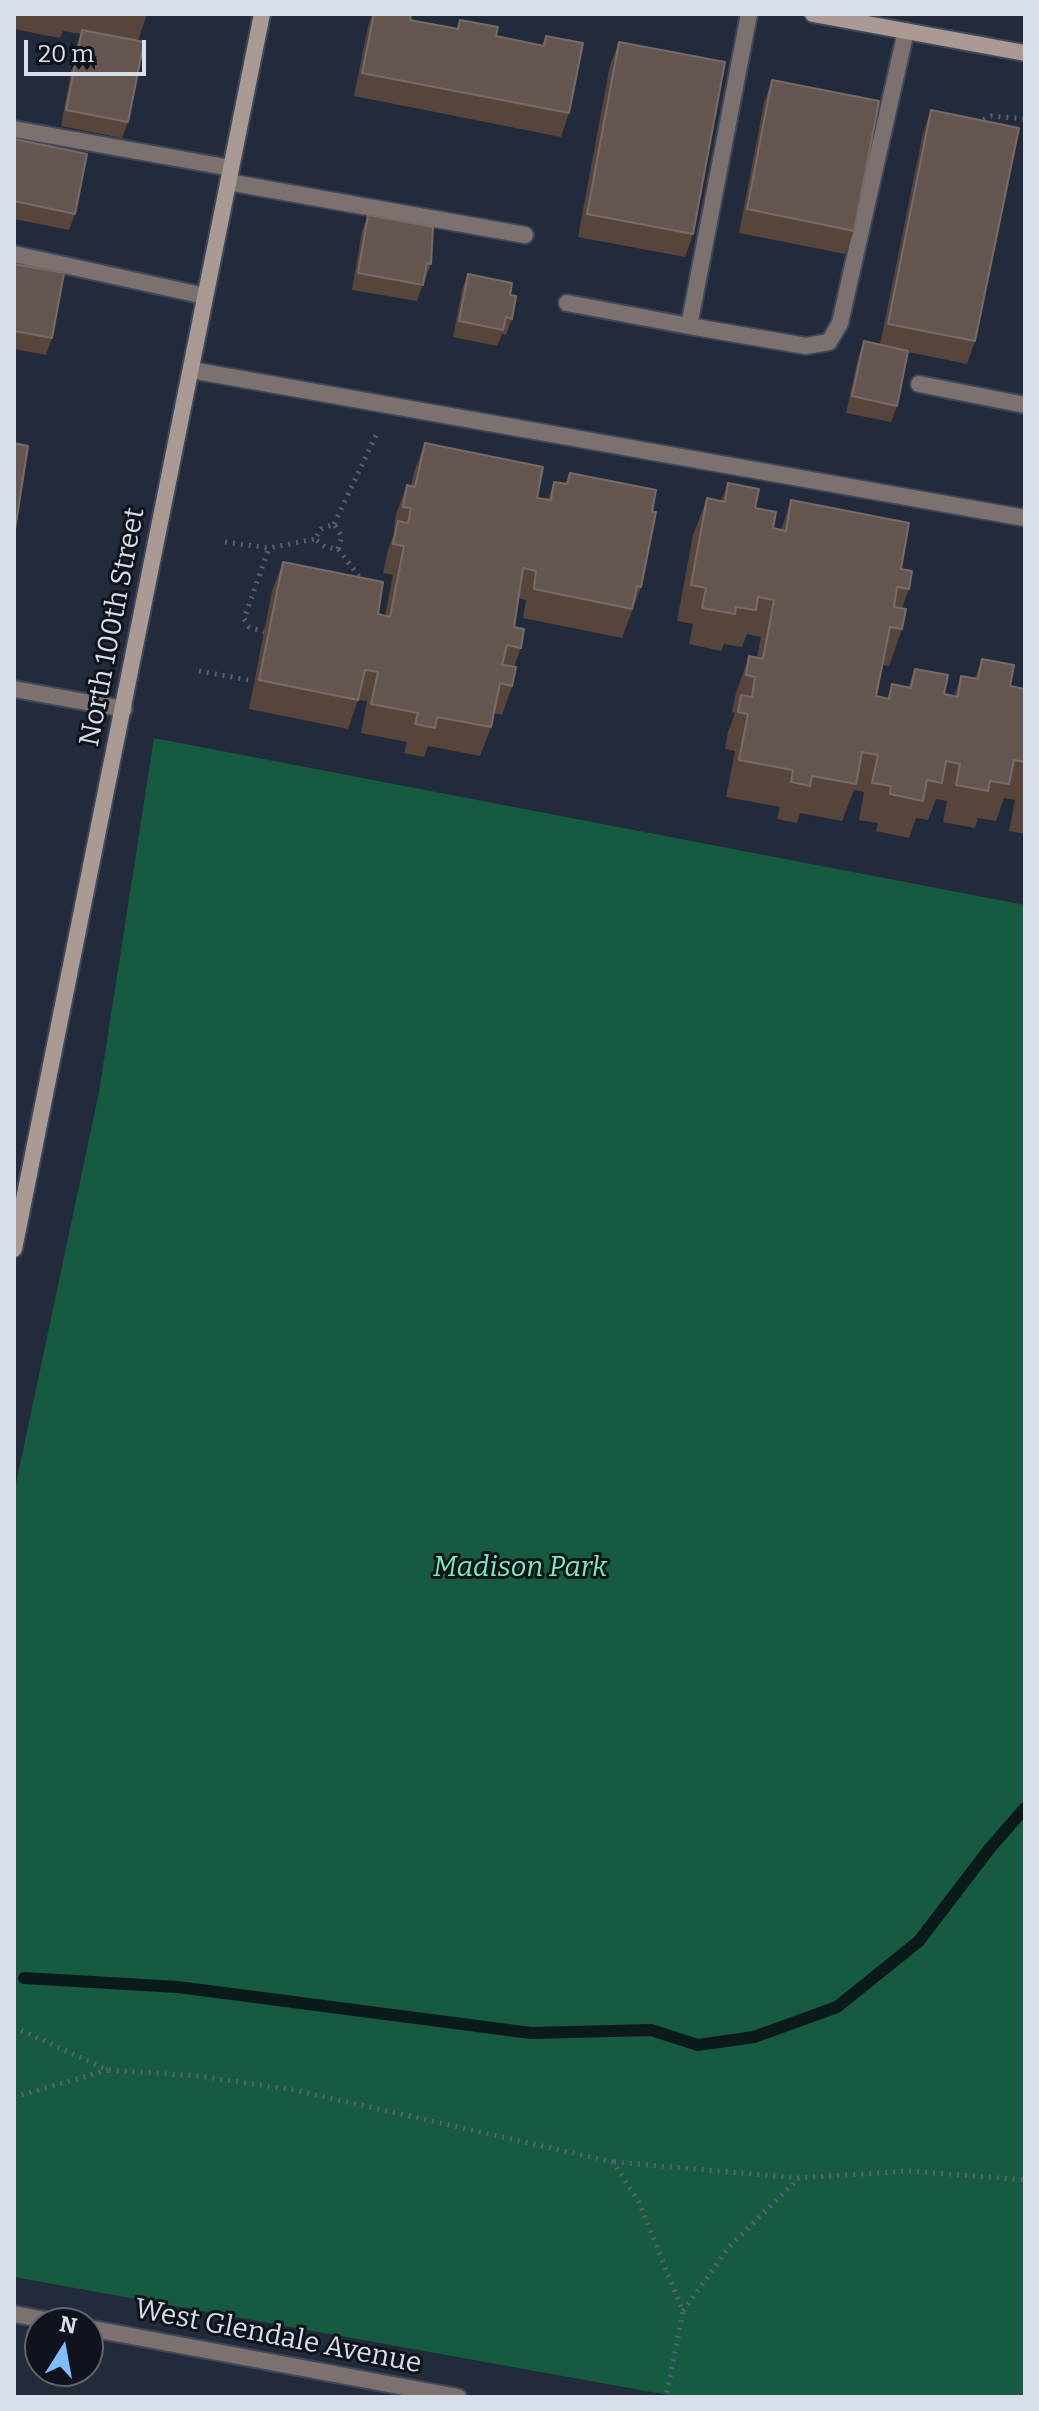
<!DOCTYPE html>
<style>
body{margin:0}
#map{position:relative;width:1039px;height:2411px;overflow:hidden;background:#222b3c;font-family:Bitter,serif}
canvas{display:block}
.frame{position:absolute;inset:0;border:16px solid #d8dee9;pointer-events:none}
.north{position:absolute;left:24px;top:2307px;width:80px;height:80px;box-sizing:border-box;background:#0f131b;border:2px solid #5f646d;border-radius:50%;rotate:11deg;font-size:22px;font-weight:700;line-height:32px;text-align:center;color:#d8dee9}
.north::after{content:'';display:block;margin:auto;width:28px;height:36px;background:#81bdfa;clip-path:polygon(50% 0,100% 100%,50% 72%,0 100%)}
.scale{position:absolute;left:24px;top:40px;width:122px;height:36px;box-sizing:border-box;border:4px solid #d8dee9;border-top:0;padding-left:10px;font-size:24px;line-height:28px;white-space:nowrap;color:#d8dee9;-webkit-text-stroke:6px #0f131b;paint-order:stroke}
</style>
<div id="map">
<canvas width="1039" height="2411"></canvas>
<div class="frame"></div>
<div class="north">N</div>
<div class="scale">20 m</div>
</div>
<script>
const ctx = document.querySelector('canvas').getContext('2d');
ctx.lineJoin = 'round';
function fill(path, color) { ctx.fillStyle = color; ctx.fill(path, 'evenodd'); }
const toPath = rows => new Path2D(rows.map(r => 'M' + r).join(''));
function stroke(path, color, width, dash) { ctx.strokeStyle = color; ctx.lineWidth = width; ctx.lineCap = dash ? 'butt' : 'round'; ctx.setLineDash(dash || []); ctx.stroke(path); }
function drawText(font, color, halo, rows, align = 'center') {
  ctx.font = font + ' Bitter,serif'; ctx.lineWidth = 6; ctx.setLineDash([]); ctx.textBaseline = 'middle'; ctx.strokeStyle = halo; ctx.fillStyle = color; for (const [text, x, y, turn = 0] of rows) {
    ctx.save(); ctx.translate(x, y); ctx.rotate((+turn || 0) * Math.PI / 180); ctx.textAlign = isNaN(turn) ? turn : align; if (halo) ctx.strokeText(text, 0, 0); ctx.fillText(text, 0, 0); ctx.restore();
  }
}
fill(toPath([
 [154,738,1025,905,1025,2397,679,2397,14,2277,14,1493,99,1092]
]), '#165a3f');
stroke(toPath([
 [24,1978,178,1987,531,2033,651,2030,698,2045,754,2037,837,2007,919,1941,990,1848,1025,1808]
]), '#0a1a1b', 12);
const lane = toPath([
 [749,14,689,326,806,346,829,342,840,323,906,31],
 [14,129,231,168],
 [228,182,525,235],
 [14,254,205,296],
 [567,303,689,326],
 [191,370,1025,518],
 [919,384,1025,405]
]);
const street = toPath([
 [14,689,124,709],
 [14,2314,61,2323],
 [88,2328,458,2397]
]);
const secondary = toPath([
 [813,14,1025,53],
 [14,1249,262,14]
]);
stroke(lane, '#3f4858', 20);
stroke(street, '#3f4858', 20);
stroke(secondary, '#3f4858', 20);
stroke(toPath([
 [976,123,991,116,1025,119],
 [334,524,378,431],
 [225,542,269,548,315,539],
 [338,549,342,536,334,524,321,529,315,539,325,547,338,549,364,583],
 [265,632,249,627,244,619,269,548],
 [199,671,254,681],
 [14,2027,108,2070,199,2076,294,2090,613,2162,639,2202,683,2312,666,2397],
 [14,2097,108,2070],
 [614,2162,799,2178,910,2171,1025,2180],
 [683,2311,729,2247,799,2178]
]), '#596170', 5, [2, 6]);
stroke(lane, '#7c716e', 16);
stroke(street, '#7c716e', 16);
stroke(secondary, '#ab9994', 16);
fill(toPath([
 [14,14,147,14,138,41,128,122,122,138,61,126,76,46,81,34,63,31,60,38,14,29],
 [372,14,411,14,410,20,457,29,460,20,496,36,542,45,546,36,569,113,561,137,354,96,368,27],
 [619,42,693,234,685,257,578,237,610,65],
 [772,80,854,231,845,254,739,233,764,103],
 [931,110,975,341,967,364,908,352,897,406,891,422,846,413,858,358,864,341,880,345,923,133],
 [14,139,75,214,69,230,14,219],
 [368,215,431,264,425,280,424,280,417,301,352,290,362,231],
 [14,264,52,338,46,355,14,349],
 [468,274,510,295,512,319,506,335,502,334,497,346,453,337,462,290],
 [425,443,537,498,548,500,554,482,566,484,570,473,652,512,641,587,622,638,523,618,526,600,518,598,514,627,521,648,514,667,512,686,502,715,494,713,491,727,480,756,428,746,424,757,404,753,407,742,361,733,367,701,358,700,348,729,249,709,272,591,283,562,378,614,385,616,393,575,383,573,388,550,393,536,396,514,407,485,411,486,414,472],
 [728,483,755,508,773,528,781,530,791,500,901,569,909,589,902,608,902,629,889,666,882,665,876,696,887,699,892,684,908,688,915,669,944,694,954,696,961,676,975,678,982,659,1010,686,1025,689,1025,834,1009,831,1015,800,1004,798,996,821,978,818,975,828,943,822,947,801,936,799,928,820,916,818,909,838,876,831,878,823,859,820,864,792,854,790,842,821,800,813,797,823,777,819,780,807,726,797,735,751,725,749,728,732,735,713,732,712,736,693,749,656,757,657,761,637,747,634,742,647,724,644,721,651,689,644,693,624,677,621,693,535,707,498,721,501]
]), '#57453c');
const building = toPath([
 [374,14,411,14,410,20,458,29,460,20,498,27,496,36,544,46,546,36,583,43,569,113,362,73,374,14],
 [82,30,144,42,128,122,66,110,82,30],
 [619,42,725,62,693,234,587,214,619,42],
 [772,80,879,101,854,231,747,209,772,80],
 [931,110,1019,128,975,341,888,324,931,110],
 [14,139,87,154,75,214,14,201,14,139],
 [368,215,433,227,431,264,427,263,423,285,358,273,368,215],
 [14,264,64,273,52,338,14,331,14,264],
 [468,274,512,283,510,295,516,296,512,319,506,317,503,330,459,321,468,274],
 [864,341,908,351,897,406,852,396,864,341],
 [14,443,28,446,14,536,14,443],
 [425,443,543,467,537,498,551,500,554,482,567,484,570,473,656,490,652,512,656,512,641,587,637,586,632,609,534,589,536,571,523,568,514,627,524,629,521,648,507,645,502,665,516,667,512,686,500,683,491,727,437,717,435,728,415,724,418,713,371,704,378,672,365,670,358,700,259,680,283,562,383,582,378,614,390,617,404,546,393,544,398,521,408,523,411,508,403,507,407,485,415,487,425,443],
 [728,483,759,489,755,508,776,512,773,528,786,531,791,500,909,523,901,569,912,571,909,589,897,587,894,607,906,609,902,629,890,627,876,696,889,699,892,684,911,688,915,669,948,675,944,694,958,697,961,676,978,679,982,659,1014,665,1010,686,1025,689,1025,762,1014,760,1009,784,990,781,988,791,956,785,960,764,946,761,942,783,927,780,923,801,890,794,891,786,872,783,878,755,862,752,856,784,812,776,810,786,791,782,793,770,739,760,748,714,738,712,741,695,752,697,755,677,746,675,749,656,763,659,774,600,758,597,756,610,736,607,735,614,702,608,706,588,691,585,707,498,725,502,728,483]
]);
fill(building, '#65554f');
stroke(building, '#776a67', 2);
drawText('28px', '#d8dee9', '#0f131b', [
 ["North 100th Street",113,627,-79],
 ["West Glendale Avenue",278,2337,11]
]);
drawText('italic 28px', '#73efb7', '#0f131b', [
 ["Madison Park",520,1568]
]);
</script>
